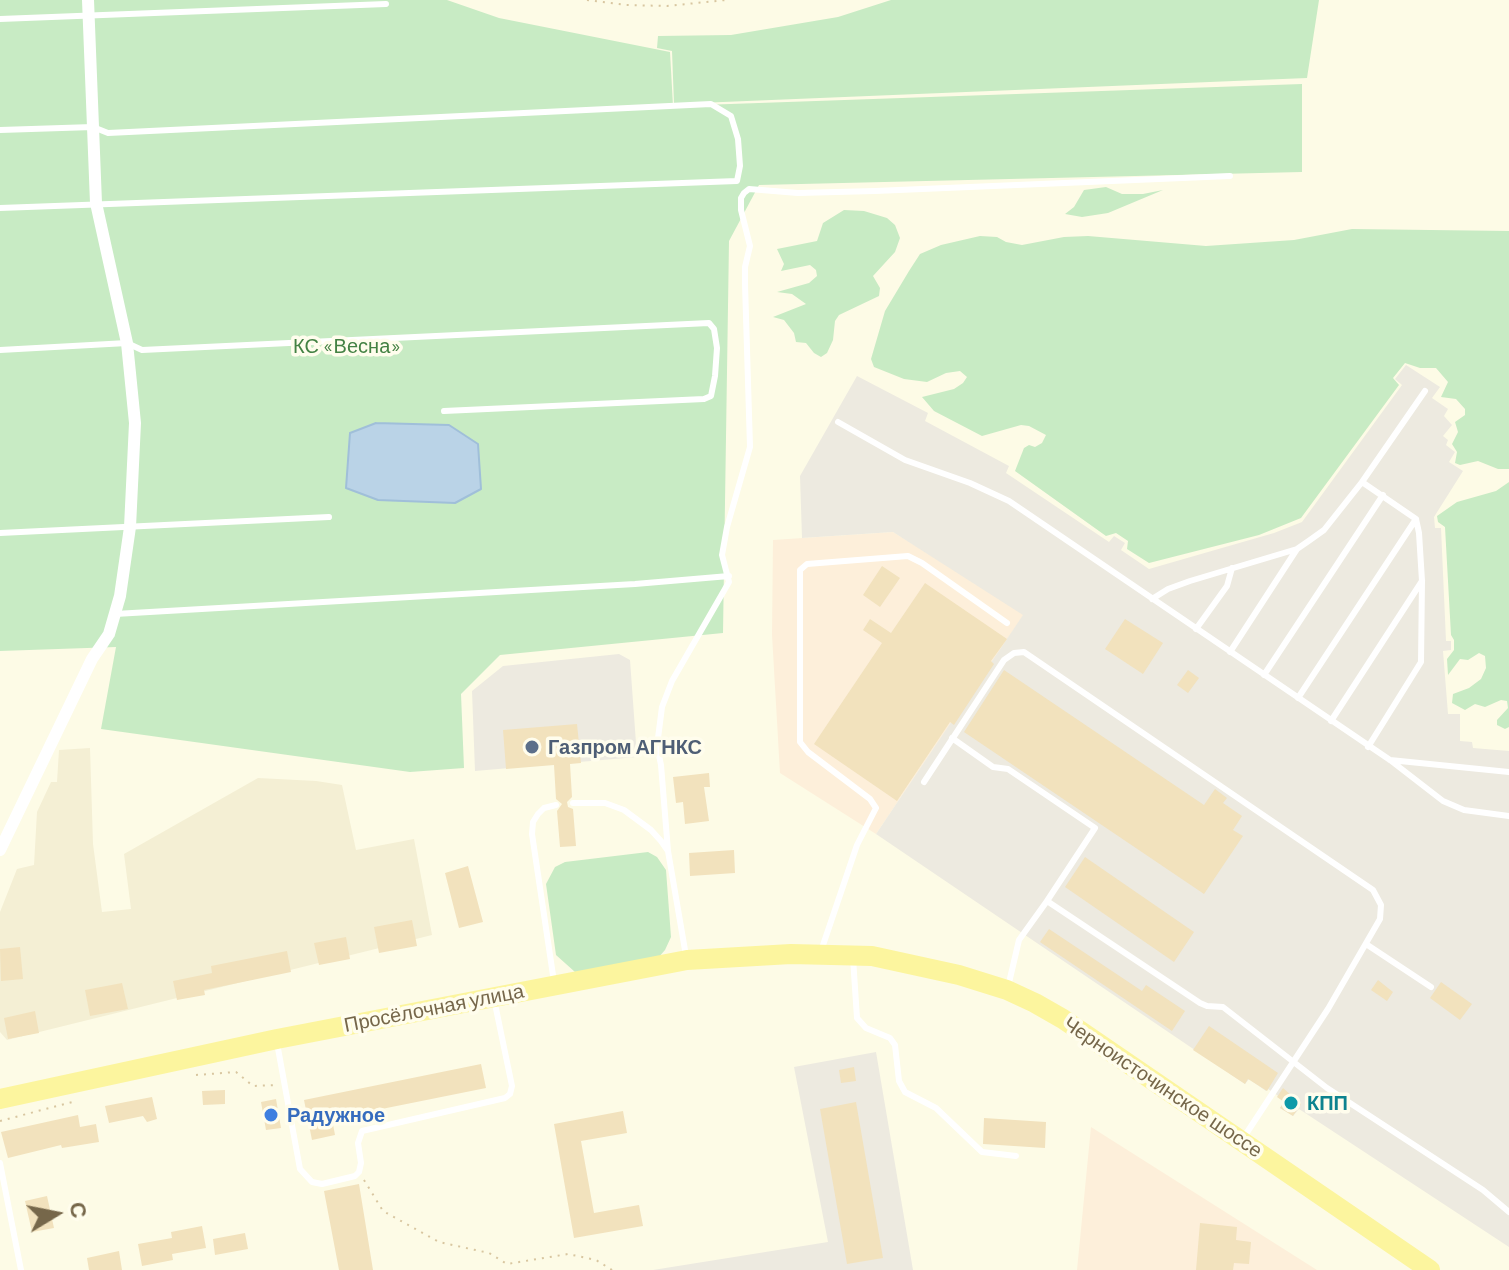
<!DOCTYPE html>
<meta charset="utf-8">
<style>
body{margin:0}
#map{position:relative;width:1509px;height:1270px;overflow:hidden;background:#fdfbe6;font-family:Barlow,sans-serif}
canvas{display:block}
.north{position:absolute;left:16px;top:1174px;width:80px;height:80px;-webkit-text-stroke:6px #fffded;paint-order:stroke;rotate:80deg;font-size:22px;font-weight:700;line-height:32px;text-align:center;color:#76674a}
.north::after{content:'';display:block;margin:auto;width:28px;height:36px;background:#76674a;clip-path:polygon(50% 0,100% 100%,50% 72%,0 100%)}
</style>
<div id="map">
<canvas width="1509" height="1270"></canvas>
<div class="north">С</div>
</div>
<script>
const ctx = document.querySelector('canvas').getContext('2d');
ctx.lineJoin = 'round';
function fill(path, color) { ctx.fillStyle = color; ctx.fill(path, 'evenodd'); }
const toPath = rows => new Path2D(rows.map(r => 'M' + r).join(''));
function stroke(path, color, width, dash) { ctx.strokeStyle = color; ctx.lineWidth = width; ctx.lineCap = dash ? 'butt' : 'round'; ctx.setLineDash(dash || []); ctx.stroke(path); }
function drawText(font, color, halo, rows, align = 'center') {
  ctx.font = font + ' Barlow,sans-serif'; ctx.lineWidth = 7; ctx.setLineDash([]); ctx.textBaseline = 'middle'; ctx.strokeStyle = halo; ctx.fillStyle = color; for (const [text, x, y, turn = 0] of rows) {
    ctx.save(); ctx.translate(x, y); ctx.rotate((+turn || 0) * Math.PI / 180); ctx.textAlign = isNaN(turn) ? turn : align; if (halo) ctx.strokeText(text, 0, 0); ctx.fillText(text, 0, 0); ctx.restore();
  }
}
fill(toPath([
 [90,748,93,844,102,912,131,909,124,854,258,778,316,781,342,785,356,850,414,839,432,935,7,1040,0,1032,0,912,17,869,34,865,37,812,51,782,57,782,59,750]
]), '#f4efd4');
fill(toPath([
 [893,532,1025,613,876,834,780,773,772,635,773,540],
 [1091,1127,1317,1270,1077,1270]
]), '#fdefda');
fill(toPath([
 [1406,365,1440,387,1432,398,1448,409,1444,416,1452,425,1443,436,1448,440,1446,445,1455,452,1449,462,1463,471,1434,517,1435,528,1441,528,1446,641,1451,641,1451,650,1443,651,1448,714,1460,714,1460,741,1472,742,1473,748,1509,751,1509,1247,1299,1109,1293,1116,1280,1108,1284,1102,1277,1095,1268,1089,1266,1091,1249,1079,1245,1084,876,834,1023,615,893,532,802,538,800,476,857,376,928,413,925,421,1009,466,1006,473,1109,542,1114,536,1125,543,1121,550,1149,569,1274,533,1302,522,1402,385,1395,379],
 [619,654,630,660,637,757,475,771,472,691,503,666],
 [876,1052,913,1270,653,1270,828,1242,794,1067]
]), '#edeae0');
fill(toPath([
 [0,0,447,0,499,18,670,52,673,106,1302,84,1302,172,759,185,729,241,723,633,500,655,461,694,464,768,410,772,101,729,116,647,0,651],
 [891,0,1319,0,1307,78,674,104,672,51,657,48,658,36,731,35,838,17],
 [1106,187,1122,194,1143,194,1163,190,1108,213,1082,217,1065,214,1074,207,1084,190],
 [844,210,864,211,887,218,895,225,900,238,895,252,873,276,880,288,879,296,839,315,835,321,833,340,827,353,821,357,814,353,806,343,796,342,794,333,784,320,773,317,806,304,792,294,777,292,809,283,817,276,816,270,810,265,781,271,784,264,777,249,817,241,823,223],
 [1352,229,1509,231,1509,469,1498,469,1478,461,1460,465,1455,463,1457,452,1452,444,1458,432,1455,422,1465,415,1465,409,1456,399,1441,397,1448,382,1436,368,1420,368,1405,363,1393,378,1399,385,1301,518,1259,535,1149,563,1127,549,1128,541,1116,533,1106,536,1015,471,1024,448,1029,445,1035,447,1042,443,1046,435,1029,426,1021,425,982,436,934,411,922,397,954,389,963,383,967,377,960,371,946,373,927,382,904,379,874,367,871,359,885,311,909,271,920,254,941,245,980,236,997,237,1006,242,1022,245,1064,237,1088,236,1206,246,1294,240],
 [1509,482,1509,727,1505,729,1497,725,1497,720,1508,708,1507,701,1501,700,1485,707,1475,704,1465,710,1452,703,1453,694,1469,688,1481,679,1486,668,1485,656,1479,653,1468,660,1460,659,1448,675,1447,659,1454,650,1454,640,1451,635,1445,527,1438,522,1437,516,1457,502,1496,491],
 [648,852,657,857,666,870,671,937,665,950,658,958,575,972,556,955,546,884,555,867,565,862]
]), '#c8ebc4');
const water = toPath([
 [376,423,449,425,478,444,481,489,455,503,378,500,346,488,350,433,376,423]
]);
fill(water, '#bad3e7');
stroke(water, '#a0bfd9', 2);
fill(toPath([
 [882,566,900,578,880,607,863,595],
 [925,583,1007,639,991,661,994,664,954,725,950,722,897,801,814,744,882,643,863,630,870,619,891,633],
 [1125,619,1163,643,1143,674,1105,649],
 [1004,670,1204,805,1215,789,1227,798,1223,803,1242,816,1233,830,1243,836,1204,894,964,732],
 [1188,670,1199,678,1188,693,1177,685],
 [577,724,581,763,570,764,572,797,567,802,568,807,573,809,576,846,560,847,557,811,562,804,556,799,554,765,506,769,503,730],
 [709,773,710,787,704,787,709,821,685,824,683,802,676,803,673,777],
 [734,850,735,873,690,876,689,853],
 [1085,857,1194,932,1174,962,1065,887],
 [468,866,483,922,459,928,445,873],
 [412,920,417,946,379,953,374,927],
 [1049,929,1142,991,1146,985,1185,1011,1172,1031,1040,942],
 [346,937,350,959,319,965,314,943],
 [20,947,23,979,1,981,0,949],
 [287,951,291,972,204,990,205,995,177,1000,173,981,212,973,211,966],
 [1378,980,1393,992,1387,1001,1371,990],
 [1441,982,1472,1004,1460,1020,1430,998],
 [122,983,128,1009,90,1016,85,990],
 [35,1011,39,1033,8,1039,4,1018],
 [1209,1026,1278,1073,1267,1091,1248,1079,1245,1084,1193,1050],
 [481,1064,486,1088,332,1119,335,1135,312,1140,304,1100],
 [854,1067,856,1081,841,1083,839,1070],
 [1283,1088,1301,1104,1293,1116,1280,1108,1284,1102,1277,1097],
 [225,1090,225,1104,203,1105,202,1091],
 [152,1097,157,1119,147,1122,143,1116,109,1123,105,1106],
 [276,1099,281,1128,266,1130,261,1102],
 [856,1102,883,1258,847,1264,820,1109],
 [623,1111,627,1133,581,1141,594,1213,639,1205,643,1226,574,1238,554,1124],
 [78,1115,80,1127,96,1124,99,1142,62,1148,61,1145,8,1158,1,1132],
 [984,1118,1046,1122,1045,1148,983,1144],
 [359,1184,373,1270,339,1270,324,1191],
 [47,1196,54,1228,32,1232,25,1201],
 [1200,1223,1237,1227,1236,1240,1251,1242,1249,1264,1234,1263,1233,1270,1196,1270],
 [202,1226,206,1248,172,1254,173,1260,142,1266,138,1244,172,1238,171,1232],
 [245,1233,248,1249,215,1255,213,1239],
 [119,1251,122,1270,89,1270,87,1258]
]), '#f2e2bd');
stroke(toPath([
 [587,0,626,5,667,6,726,0],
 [196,1075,236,1072,253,1086,276,1085],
 [0,1121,76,1101],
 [364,1180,383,1211,439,1242,489,1253,507,1264,568,1254,596,1260,612,1270]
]), '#d8c6a0', 2, [2, 6]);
stroke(toPath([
 [0,19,386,4],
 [0,130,93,127,108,133,711,104,731,116,738,139,740,166,737,181,0,208],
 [0,350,127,343,142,350,709,323,714,329,717,348,715,376,711,396,704,399,444,411],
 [838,422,905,460,970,483,1009,501,1390,760,1443,801,1464,810,1509,816],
 [1362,482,1416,519,1419,533,1422,581,1421,662,1368,747],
 [0,533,329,517],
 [1152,599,1168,589,1190,581,1297,549,1310,540,1324,530,1362,482,1425,391],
 [115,614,635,584,729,576],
 [1196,629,1227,586,1232,568],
 [1230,652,1297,549],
 [1264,675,1383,495],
 [1298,698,1416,519],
 [1331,721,1422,581],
 [952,738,993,767,1008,769,1095,828,1047,901,1200,1003,1207,1006,1223,1007,1327,1088,1483,1190,1509,1212],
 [1390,760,1509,772],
 [924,782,1004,660,1014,653,1024,652,1373,890,1381,905,1380,919,1328,1009,1244,1137],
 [573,803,605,803,624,810,651,830,661,841,668,851,686,956],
 [668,851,661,765,657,746,662,707,672,681,729,582,722,555,727,527,750,447,745,284,745,267,750,246,741,210,741,198,744,193,749,189,798,193,875,191,1230,176],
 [1366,944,1431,987],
 [821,951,857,845,876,808,870,799,808,752,800,742,800,570,807,564,908,556,922,563,1007,623],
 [853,958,857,1018,866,1028,890,1038,895,1045,899,1081,905,1092,936,1108,982,1152,1016,1156],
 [554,982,532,834,533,822,538,814,544,808,556,805],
 [1008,987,1019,940,1047,901],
 [277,1043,300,1169,312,1182,322,1184,355,1176,359,1172,361,1163,358,1143,362,1131,505,1098,510,1094,512,1086,494,999],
 [0,1163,21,1270]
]), '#fff', 6);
stroke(toPath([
 [0,850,92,659,109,634,120,596,130,527,135,423,127,343,96,203,88,0]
]), '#fff', 12);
stroke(toPath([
 [0,1099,277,1039,687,960,791,954,872,956,959,975,1007,990,1035,1003,1063,1019,1430,1270]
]), '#fcf59e', 20);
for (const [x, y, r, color] of [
 [532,747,8,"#5c6f8a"],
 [1291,1103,8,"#0f9aa8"],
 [271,1115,8,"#3f7fe0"]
]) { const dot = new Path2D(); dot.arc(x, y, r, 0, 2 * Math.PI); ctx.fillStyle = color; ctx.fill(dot); stroke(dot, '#fffded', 3); }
drawText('20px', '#448244', '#fffded', [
 ["КС «Весна»",347,346]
]);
drawText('bold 20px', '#4e5e75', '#fffded', [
 ["Газпром АГНКС",548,747]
], 'left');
drawText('20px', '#76674a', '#fffded', [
 ["Просёлочная улица",434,1008,-11],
 ["Черноисточинское шоссе",1163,1087,34]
]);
drawText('bold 20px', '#0d838f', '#fffded', [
 ["КПП",1307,1103]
], 'left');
drawText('bold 20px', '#366cbe', '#fffded', [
 ["Радужное",287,1115]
], 'left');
</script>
